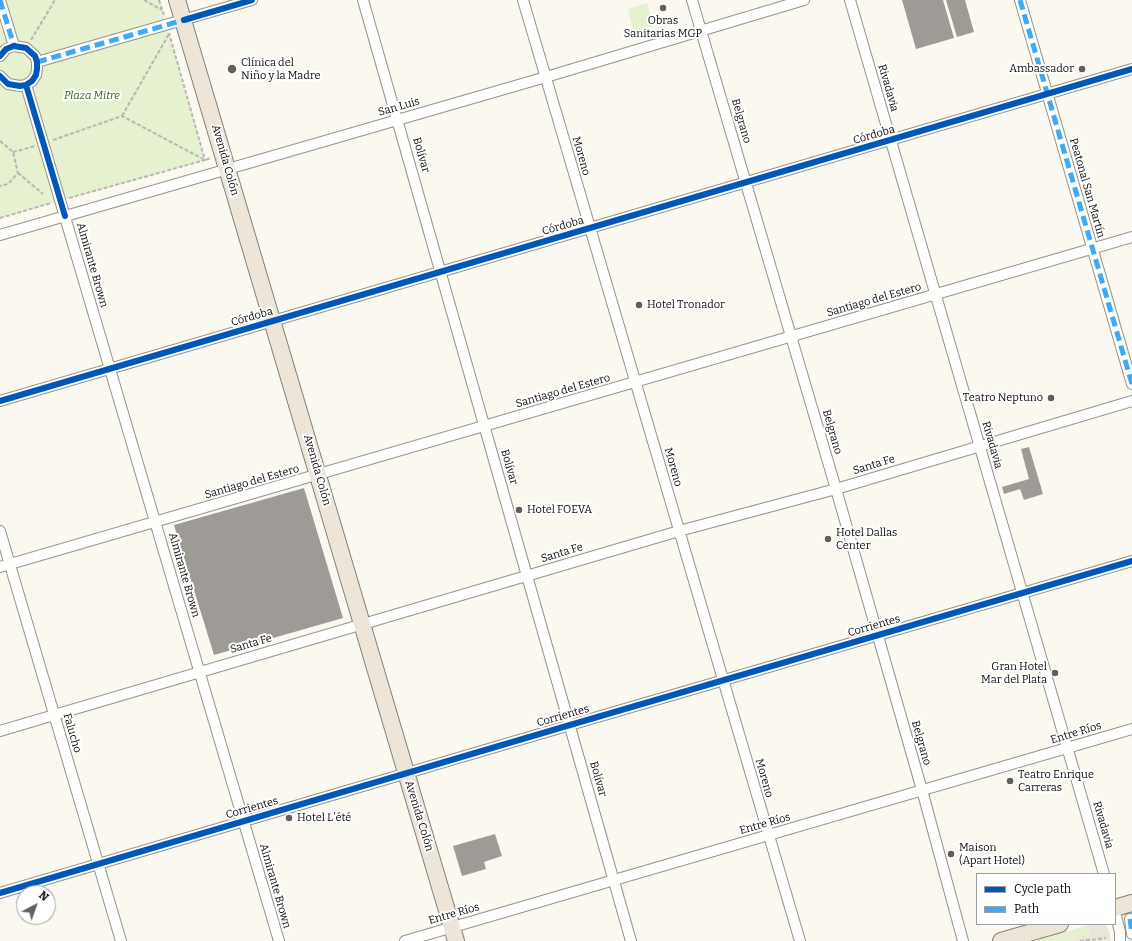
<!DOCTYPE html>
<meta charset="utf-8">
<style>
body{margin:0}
#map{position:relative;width:1132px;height:941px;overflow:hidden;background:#fbf8f0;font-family:Bitter,serif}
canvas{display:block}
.legend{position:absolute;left:976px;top:873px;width:140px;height:52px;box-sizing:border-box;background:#fff;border:1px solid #9e9e9e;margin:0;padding:5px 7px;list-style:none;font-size:12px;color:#0d0d0d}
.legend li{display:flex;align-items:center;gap:8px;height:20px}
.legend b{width:20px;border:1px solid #9e9e9e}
.north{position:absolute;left:16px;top:885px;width:40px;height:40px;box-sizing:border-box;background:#fff;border:1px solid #9e9e9e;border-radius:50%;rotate:41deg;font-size:11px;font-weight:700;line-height:16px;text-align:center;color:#0d0d0d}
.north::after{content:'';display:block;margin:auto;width:14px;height:18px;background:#605f5c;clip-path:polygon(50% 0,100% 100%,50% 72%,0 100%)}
</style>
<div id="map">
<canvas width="1132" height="941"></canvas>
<ul class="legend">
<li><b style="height:5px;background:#0057b8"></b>Cycle path</li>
<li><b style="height:5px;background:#3fa9f5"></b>Path</li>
</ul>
<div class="north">N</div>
</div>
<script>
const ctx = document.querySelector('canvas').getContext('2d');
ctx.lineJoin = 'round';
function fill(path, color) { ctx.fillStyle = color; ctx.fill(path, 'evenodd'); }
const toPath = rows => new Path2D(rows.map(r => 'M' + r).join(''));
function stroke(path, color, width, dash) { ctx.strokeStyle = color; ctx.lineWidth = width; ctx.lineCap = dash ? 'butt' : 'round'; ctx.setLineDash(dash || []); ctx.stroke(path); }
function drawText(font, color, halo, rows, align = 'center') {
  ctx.font = font + ' Bitter,serif'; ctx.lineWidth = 4; ctx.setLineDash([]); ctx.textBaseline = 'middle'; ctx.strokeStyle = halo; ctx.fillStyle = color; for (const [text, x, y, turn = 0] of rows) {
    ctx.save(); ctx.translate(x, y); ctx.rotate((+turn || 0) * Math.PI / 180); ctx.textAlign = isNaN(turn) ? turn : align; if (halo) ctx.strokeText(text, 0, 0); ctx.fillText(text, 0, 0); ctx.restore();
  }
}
fill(toPath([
 [0,0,159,0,205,160,0,218],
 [647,3,653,27,634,33,628,9],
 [1091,924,1105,924,1108,929,1111,941,1034,941]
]), '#e6f1d0');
fill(toPath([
 [1093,924,1105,924,1108,929,1111,941,1070,941,1090,934,1090,928]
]), '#ebe6dc');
fill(toPath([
 [902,0,943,0,954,38,916,49],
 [946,0,965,0,974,32,957,37],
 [1029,447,1043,494,1024,500,1020,489,1004,494,1002,487,1029,479,1021,449],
 [304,488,343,618,214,655,174,525],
 [495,834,502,856,484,862,486,869,462,876,453,846]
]), '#9e9b96');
const street = toPath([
 [0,0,14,46],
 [363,0,631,941],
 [523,0,800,941],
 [692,0,836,489,922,790,963,941],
 [850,0,1104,874],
 [1020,0,1132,384],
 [0,56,6,49,14,46,26,48,35,56,37,62,37,69,36,75,32,81,26,85,20,86,8,84,0,76],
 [37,62,252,0],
 [26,85,279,941],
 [0,235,546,77,804,0],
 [0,401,1132,69],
 [0,531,121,941],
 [0,567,1132,237],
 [0,731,679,531,836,489,1132,401],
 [0,893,570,725,1132,561],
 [1115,912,1120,932,1120,941],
 [1130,919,1132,934],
 [405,941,1132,729]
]);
const primary = toPath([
 [177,0,456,941],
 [1115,908,1132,903],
 [1001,941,1060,924]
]);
stroke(street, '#94938f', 12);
stroke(primary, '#81807c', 18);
stroke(toPath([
 [144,0,162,10],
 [159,0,164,15],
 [31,40,55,0],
 [122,116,169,34],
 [53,140,122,116,205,160,211,158],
 [0,141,13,152,18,173,8,184,0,186],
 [13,152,35,146],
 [18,173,43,194],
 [69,198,205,160,169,33],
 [0,218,51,203],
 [1080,941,1106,938]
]), '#b8b7b6', 2, [4, 2]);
stroke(street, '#fefefd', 10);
stroke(primary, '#ede6d8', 16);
stroke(toPath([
 [0,0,14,46],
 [1020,0,1132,384],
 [37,62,184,20],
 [1130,919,1132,934]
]), '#3fa9f5', 5, [10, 5]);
stroke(toPath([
 [184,20,252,0],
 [0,56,6,49,14,46,26,48,35,56,37,62,37,69,36,75,32,81,26,85,20,86,8,84,0,76],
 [26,85,65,216],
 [0,401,1132,69],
 [0,893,570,725,1132,561]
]), '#0057b8', 6);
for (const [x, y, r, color] of [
 [663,8,4,"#605f5c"],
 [232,69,5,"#605f5c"],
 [1082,69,4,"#605f5c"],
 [639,305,4,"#605f5c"],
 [1051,398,4,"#605f5c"],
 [519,510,4,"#605f5c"],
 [828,539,4,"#605f5c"],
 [1055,673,4,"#605f5c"],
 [1010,781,4,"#605f5c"],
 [289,818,4,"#605f5c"],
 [951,854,4,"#605f5c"]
]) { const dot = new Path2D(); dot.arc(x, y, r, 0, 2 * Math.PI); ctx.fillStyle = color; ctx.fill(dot); stroke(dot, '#fff', 1.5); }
drawText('11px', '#0d0d0d', '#fff', [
 ["Obras",663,21,"center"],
 ["Sanitarias MGP",663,34,"center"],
 ["Clínica del",241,63],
 ["Niño y la Madre",241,76],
 ["Ambassador",1074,69,"right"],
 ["Hotel Tronador",647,305],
 ["Teatro Neptuno",1043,398,"right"],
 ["Hotel FOEVA",527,510],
 ["Hotel Dallas",836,533],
 ["Center",836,546],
 ["Gran Hotel",1047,667,"right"],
 ["Mar del Plata",1047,680,"right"],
 ["Teatro Enrique",1018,775],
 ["Carreras",1018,788],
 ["Hotel L'été",297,818],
 ["Maison",959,848],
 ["(Apart Hotel)",959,861]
], 'left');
drawText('11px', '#0d0d0d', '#fff', [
 ["Rivadavia",888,88,74],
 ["San Luis",399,107,-16],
 ["Belgrano",741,121,74],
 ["Córdoba",874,135,-16],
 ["Bolívar",421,155,74],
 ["Moreno",581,156,74],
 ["Avenida Colón",225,160,74],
 ["Peatonal San Martín",1087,188,74],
 ["Córdoba",563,226,-16],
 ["Almirante Brown",92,265,74],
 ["Santiago del Estero",874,300,-16],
 ["Córdoba",252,317,-16],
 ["Santiago del Estero",563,391,-16],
 ["Belgrano",832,432,74],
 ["Rivadavia",992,445,74],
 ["Santa Fe",874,465,-17],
 ["Bolívar",509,467,74],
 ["Moreno",673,467,74],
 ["Avenida Colón",317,470,74],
 ["Santiago del Estero",252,482,-16],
 ["Santa Fe",562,553,-17],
 ["Almirante Brown",184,575,74],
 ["Corrientes",874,626,-16],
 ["Santa Fe",251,644,-16],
 ["Corrientes",563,716,-16],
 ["Falucho",72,733,74],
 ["Entre Ríos",1076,733,-17],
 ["Belgrano",921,743,74],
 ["Moreno",764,778,74],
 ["Bolívar",598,779,74],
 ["Corrientes",252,808,-16],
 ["Avenida Colón",419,816,73],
 ["Entre Ríos",765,824,-16],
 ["Rivadavia",1103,825,74],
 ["Almirante Brown",275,886,74],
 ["Entre Ríos",454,914,-16]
]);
drawText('italic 11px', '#31671b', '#fff', [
 ["Plaza Mitre",92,96]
]);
</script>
